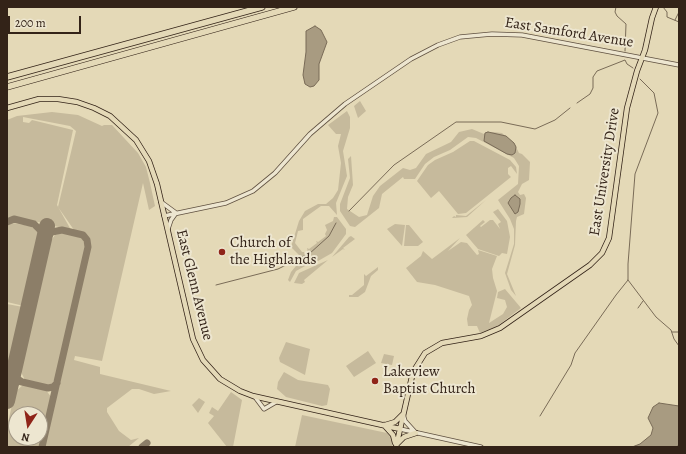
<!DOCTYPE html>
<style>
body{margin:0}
#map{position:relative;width:686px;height:454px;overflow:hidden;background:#e4d9b7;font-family:Alegreya,serif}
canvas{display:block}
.frame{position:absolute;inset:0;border:8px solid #332318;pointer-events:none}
.north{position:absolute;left:8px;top:406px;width:40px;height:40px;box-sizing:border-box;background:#ede6d0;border:1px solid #a39886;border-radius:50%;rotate:192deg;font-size:11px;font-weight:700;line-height:16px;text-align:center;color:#332318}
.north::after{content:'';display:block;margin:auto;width:14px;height:18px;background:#8f2418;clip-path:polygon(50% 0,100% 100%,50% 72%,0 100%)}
.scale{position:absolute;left:8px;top:16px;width:73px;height:18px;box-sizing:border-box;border:2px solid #332318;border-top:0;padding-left:5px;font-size:12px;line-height:14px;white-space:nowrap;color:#332318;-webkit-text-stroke:3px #ede6d0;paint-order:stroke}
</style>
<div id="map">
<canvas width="686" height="454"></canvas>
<div class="frame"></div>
<div class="north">N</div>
<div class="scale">200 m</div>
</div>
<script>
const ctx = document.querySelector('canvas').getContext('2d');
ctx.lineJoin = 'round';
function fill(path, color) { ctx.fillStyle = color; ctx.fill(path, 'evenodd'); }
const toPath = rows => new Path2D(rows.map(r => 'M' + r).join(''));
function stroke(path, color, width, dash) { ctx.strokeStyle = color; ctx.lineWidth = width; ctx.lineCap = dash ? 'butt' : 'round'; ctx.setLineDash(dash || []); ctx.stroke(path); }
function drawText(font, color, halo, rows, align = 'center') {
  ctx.font = font + ' Alegreya,serif'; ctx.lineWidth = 4; ctx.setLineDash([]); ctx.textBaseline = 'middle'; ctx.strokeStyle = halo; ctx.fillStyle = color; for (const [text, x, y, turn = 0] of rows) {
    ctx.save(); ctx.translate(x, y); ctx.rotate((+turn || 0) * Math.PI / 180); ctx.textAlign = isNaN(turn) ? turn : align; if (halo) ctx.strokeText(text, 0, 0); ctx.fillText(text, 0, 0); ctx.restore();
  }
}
fill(toPath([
 [360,101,366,111,358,118,354,106],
 [347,111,350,117,350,128,343,151,347,176,336,203,337,215,329,206,321,206,303,219,303,230,298,231,295,243,302,252,304,252,307,265,296,271,290,282,288,280,291,272,300,261,299,255,291,247,299,221,305,211,318,204,326,204,333,198,338,190,341,163,338,146,341,134,336,134,328,125],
 [52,112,78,115,102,126,104,125,112,125,138,153,146,167,150,183,155,206,149,210,143,183,102,361,75,356,74,360,100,367,100,374,171,391,154,394,139,389,132,389,107,408,107,412,119,431,131,440,139,438,128,447,44,447,90,245,84,234,74,230,58,207,76,131,70,126,23,117,23,122,29,123,32,120,73,130,57,205,71,230,17,217,7,219,7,120,17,116],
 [472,129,484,134,493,132,502,133,515,145,519,153,522,154,530,162,529,180,522,184,518,192,520,195,524,194,526,198,524,214,517,217,516,221,515,245,507,274,516,296,511,290,505,273,514,244,514,229,510,219,498,200,518,184,519,166,514,158,476,138,468,137,450,150,434,157,425,164,415,179,404,179,403,177,382,194,379,208,355,227,350,226,340,211,340,204,350,178,348,159,351,156,353,185,348,197,347,209,359,217,367,215,373,196,380,186,403,168,410,170,416,168,426,154,451,142,459,132],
 [470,141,474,141,510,160,516,167,517,174,511,166,508,168,508,174,511,177,466,213,458,214,439,191,431,198,417,181,428,165,435,160,453,152],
 [486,200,467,217,452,218,454,216,456,217,456,215,466,216],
 [498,209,507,221,510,237,507,254,502,253,499,256,478,249,466,235,483,220,485,222,480,226,481,227,490,220,493,220,500,229,498,224,501,222,493,212],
 [334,217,337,217,346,229,346,234,332,253,311,265,307,248,309,249,317,243,316,241,318,242,326,236,325,234,327,230,325,225,333,221],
 [12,223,31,226,39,234,24,306,7,302,7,226],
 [395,224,405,225,402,246,387,229],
 [406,225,409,225,423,242,418,246,404,246],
 [64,232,82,237,86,248,56,378,51,384,44,385,25,380,20,370,50,242,55,235],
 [351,236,355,239,343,248,345,250,343,249,332,257,349,237],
 [460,238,448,251,461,242,467,243,477,255,479,254,478,250,497,256,492,269,493,278,497,291,489,323,503,314,507,307,505,300,497,298,498,292,505,289,521,308,496,327,480,333,477,326,468,326,467,319,469,310,472,305,469,296,435,285,417,282,406,268,421,256,423,251,432,259],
 [328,260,304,280,305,282,302,284,294,283,299,273],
 [378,267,378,270,371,276,365,292,358,297,349,297,349,295,352,295,364,285,364,274,366,276],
 [7,304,23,307,10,366,7,370],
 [286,342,310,349,305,375,280,362,279,358],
 [368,351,376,363,354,377,346,366],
 [384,354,394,356,392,365,381,363],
 [284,372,298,380,328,385,330,389,327,405,322,406,286,397,277,389,278,382],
 [23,385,42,388,46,390,51,397,40,447,7,447,7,427,15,392],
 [16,414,40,414,40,438,16,438],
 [231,392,242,400,233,447,227,447,208,423,214,416,209,413,212,407,218,411],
 [199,398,205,402,198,413,192,405],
 [302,415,387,433,392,439,392,447,295,447]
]), '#c6ba9c');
const water = toPath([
 [315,26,321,30,327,42,319,64,319,80,314,86,310,87,305,84,303,75,306,52,306,31,315,26],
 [488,132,506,136,514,143,516,147,515,153,512,155,507,154,484,141,485,133,488,132],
 [515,195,520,199,520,204,518,212,515,214,508,203,511,198,515,195],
 [659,403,679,406,679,444,677,447,632,447,640,444,651,435,653,428,648,418,653,407,659,403]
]);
fill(water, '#a89b81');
stroke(water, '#796b57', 1);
stroke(toPath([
 [616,7,615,12,617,16,626,24,625,51],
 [663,7,667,12,667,17,679,22],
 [675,20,679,12],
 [577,103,590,94,593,88,593,77,597,71,625,60,627,64,633,68],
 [349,211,394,165,456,122,501,122,535,129,555,120,570,108],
 [309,254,329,236,336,223],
 [628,280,656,317,671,330,674,339,679,346],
 [216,285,278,269,306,255],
 [638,308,643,301],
 [672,332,679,332],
 [540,416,571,365,575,353,616,295,628,280,628,264,635,174,658,113,654,93,640,79]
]), '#796b57', 1);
stroke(toPath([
 [7,222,14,219,34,224,41,231,44,241],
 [7,376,14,371,16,378,22,382],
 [10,389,18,381,48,388,53,387,57,383],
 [42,447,88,247,87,240,83,235,62,230,52,232,44,241],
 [142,447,147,443]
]), '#8c7e68', 7);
stroke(toPath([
 [7,401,47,226]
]), '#8c7e68', 16);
const minor = toPath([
 [161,202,176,213],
 [164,216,226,203,253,191,275,173,310,134,345,104,411,59,438,45,460,37,492,34,522,35,679,65],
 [168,229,171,220,176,213],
 [255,397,264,409,276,402],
 [403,414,405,421,415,432],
 [400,429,481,447]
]);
const major = toPath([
 [7,108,39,99,58,99,77,102,94,108,110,116,136,140,149,161,157,184,193,339,203,360,220,379,240,391,253,396,400,429],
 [384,425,393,435,395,443],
 [385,425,395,422,402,415],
 [397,444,404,437,416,433],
 [396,447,413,372,425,353,442,343,481,336,500,328,590,265,602,253,609,238,627,108,637,71,645,50,652,18,656,7]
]);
const highway = toPath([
 [7,77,262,7],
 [7,87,294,7]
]);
stroke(minor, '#5f5040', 5);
stroke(major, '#332318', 6);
stroke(highway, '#332318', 7);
stroke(minor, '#ede6d0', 3.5);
stroke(major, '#e4d9b7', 4.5);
stroke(highway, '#e4d9b7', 5.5);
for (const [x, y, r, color] of [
 [222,252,4,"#8f2418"],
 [375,381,4,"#8f2418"]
]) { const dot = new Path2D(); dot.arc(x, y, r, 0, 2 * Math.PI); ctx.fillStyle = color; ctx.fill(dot); stroke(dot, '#ede6d0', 1.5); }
drawText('15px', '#332318', '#ede6d0', [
 ["East Samford Avenue",569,33,9],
 ["East University Drive",605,172,-81],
 ["East Glenn Avenue",194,285,76]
]);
drawText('15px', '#332318', '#ede6d0', [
 ["Church of",230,243],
 ["the Highlands",230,260],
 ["Lakeview",383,372],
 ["Baptist Church",383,389]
], 'left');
</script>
